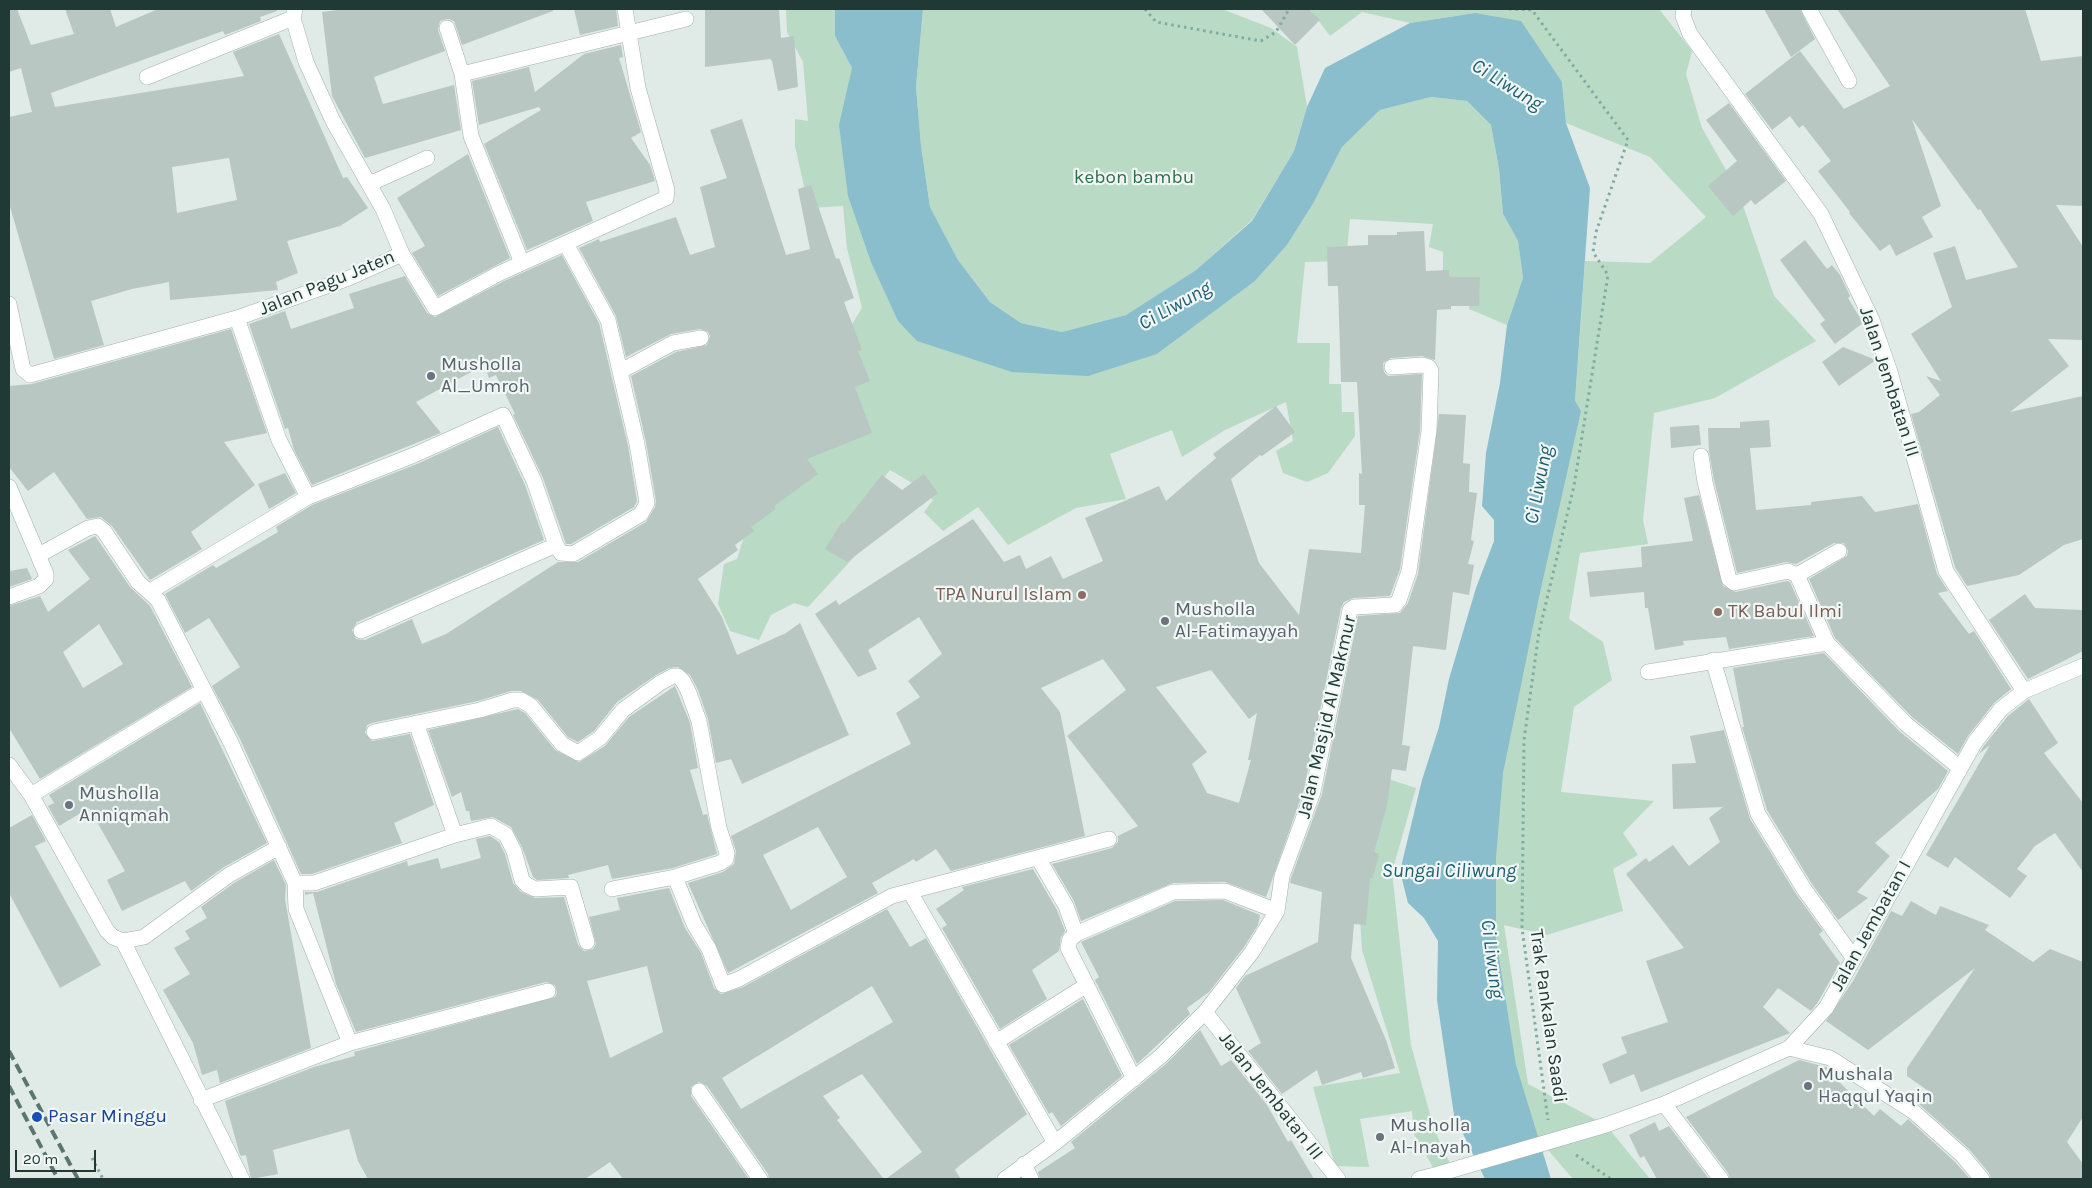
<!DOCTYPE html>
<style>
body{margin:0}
#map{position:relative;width:2092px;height:1188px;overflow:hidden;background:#e0eae6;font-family:Karla,sans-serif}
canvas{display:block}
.frame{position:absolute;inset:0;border:10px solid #213934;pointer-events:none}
.scale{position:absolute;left:15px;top:1150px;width:81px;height:22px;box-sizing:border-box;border:2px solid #213934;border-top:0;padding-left:6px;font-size:15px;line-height:18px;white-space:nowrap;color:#213934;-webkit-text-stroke:4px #f0f7f4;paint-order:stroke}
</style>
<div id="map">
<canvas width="2092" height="1188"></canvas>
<div class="frame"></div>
<div class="scale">20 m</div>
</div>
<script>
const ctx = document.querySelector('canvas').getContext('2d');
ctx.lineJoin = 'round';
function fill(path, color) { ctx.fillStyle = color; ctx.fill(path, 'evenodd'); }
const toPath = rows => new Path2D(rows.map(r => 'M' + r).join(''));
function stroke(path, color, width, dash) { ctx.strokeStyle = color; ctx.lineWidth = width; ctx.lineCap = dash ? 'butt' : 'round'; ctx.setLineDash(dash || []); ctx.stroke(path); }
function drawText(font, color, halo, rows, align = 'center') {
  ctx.font = font + ' Karla,sans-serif'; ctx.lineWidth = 4.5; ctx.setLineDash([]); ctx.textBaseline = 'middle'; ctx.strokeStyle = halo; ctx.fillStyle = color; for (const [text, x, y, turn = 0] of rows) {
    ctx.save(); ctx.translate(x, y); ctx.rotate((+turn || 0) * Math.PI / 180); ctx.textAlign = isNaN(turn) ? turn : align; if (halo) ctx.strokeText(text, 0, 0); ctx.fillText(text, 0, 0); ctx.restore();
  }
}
fill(toPath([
 [786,9,836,9,835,36,852,68,898,321,1157,354,1255,281,1287,245,1314,202,1342,147,1380,110,1431,97,1467,101,1491,125,1499,169,1503,214,1518,241,1523,278,1507,325,1469,309,1471,277,1443,278,1443,252,1429,247,1433,224,1350,219,1346,261,1305,262,1297,343,1330,343,1329,384,1341,384,1342,412,1354,412,1355,436,1328,473,1307,482,1283,473,1276,451,1293,441,1286,402,1225,430,1182,457,1172,430,1110,454,1126,499,1076,508,1008,545,978,507,943,531,924,512,933,500,919,487,890,470,856,514,849,547,855,556,808,607,794,603,771,615,759,640,730,631,718,604,724,564,737,559,747,527,828,363,862,308,847,248,843,206,809,208,795,146,795,119,808,121,803,62,787,32],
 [923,9,1222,9,1271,28,1297,47,1307,107,1294,151,1252,220,1196,270,1126,315,1062,332,1021,323,990,302,958,260,930,207,921,146,916,87],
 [1310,9,1659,9,1692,51,1686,74,1702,128,1738,191,1774,296,1816,341,1715,398,1654,413,1643,520,1648,544,1580,553,1569,619,1603,642,1612,680,1574,707,1561,792,1654,801,1623,833,1638,855,1613,869,1623,911,1547,935,1504,925,1528,1084,1606,1125,1650,1179,1573,1179,1536,1136,1503,1112,1470,898,1575,401,1585,261,1650,263,1706,217,1650,157,1566,123,1562,82,1475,13,1410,23,1362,12,1330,36],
 [1379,776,1416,788,1392,872,1411,1045,1434,1129,1457,1179,1434,1179,1434,1169,1414,1134,1412,1111,1360,1119,1369,1167,1335,1166,1313,1087,1400,1073,1362,950,1360,918]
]), '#b9dac4');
fill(toPath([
 [835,9,923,9,916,87,921,146,930,207,958,260,990,302,1021,323,1062,332,1126,315,1196,270,1252,221,1294,151,1307,107,1325,68,1410,23,1475,13,1521,21,1562,82,1566,123,1590,188,1575,401,1581,411,1539,597,1503,773,1496,858,1496,939,1516,1065,1551,1179,1485,1179,1454,1115,1437,1000,1438,941,1424,918,1408,903,1400,871,1422,780,1439,727,1449,679,1476,588,1494,541,1494,520,1482,506,1486,453,1500,383,1507,325,1523,278,1518,241,1503,214,1499,169,1491,125,1467,101,1431,97,1380,110,1342,147,1314,202,1287,245,1255,281,1157,354,1088,376,1012,372,917,341,898,321,871,262,848,196,839,125,852,68,835,36]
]), '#8abecd');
fill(toPath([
 [9,9,17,9,31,45,74,34,65,9,110,9,116,27,158,9,276,9,277,11,260,17,261,21,225,35,223,31,51,93,55,107,244,76,233,52,279,34,343,178,347,177,368,208,340,226,287,241,298,273,276,282,278,290,170,300,169,282,132,289,91,301,104,345,54,359,9,203,9,117,32,112,21,68,9,72],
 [229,158,237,200,177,213,172,167],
 [345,9,553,9,553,11,462,45,454,21,448,19,440,21,438,30,445,51,374,77,383,104,454,85,461,130,365,158,332,96,322,12],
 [574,9,616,9,618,26,580,35],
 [705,9,779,9,781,38,794,36,798,87,778,91,772,61,770,59,705,67],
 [1261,9,1309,9,1320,20,1295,45],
 [1764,9,1800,9,1815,39,1791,57],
 [1837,9,2025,9,2041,61,2083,56,2083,206,2056,205,2083,247,2083,340,2048,339,2069,366,2010,412,2083,396,2083,539,2064,545,2019,575,1967,586,1955,567,1911,414,1919,412,1940,395,1926,376,1941,381,1911,334,1952,307,1933,253,1955,246,1966,280,2018,267,1980,209,1978,210,1912,119,1941,206,1922,217,1933,237,1896,256,1890,244,1880,251,1849,213,1850,212,1818,171,1831,161,1803,125,1799,128,1790,116,1772,130,1745,94,1800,51,1844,109,1890,86],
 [621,45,623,57,619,58,641,132,631,138,650,165,655,181,586,202,593,221,527,250,484,144,541,110,539,107,479,125,472,81,529,67,535,92,584,54],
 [1729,103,1786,181,1755,205,1751,200,1733,216,1708,186,1737,161,1706,120],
 [742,119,786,255,810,249,798,189,811,185,836,259,839,258,854,298,844,302,862,350,858,351,870,381,855,387,872,433,807,459,818,474,774,506,776,509,751,527,754,531,735,545,738,550,698,579,722,617,737,655,786,633,800,623,849,735,742,784,731,759,716,763,708,719,698,690,690,675,678,667,669,668,656,675,617,702,594,731,578,742,568,737,538,700,521,691,511,691,478,701,372,723,367,725,365,733,372,741,410,734,434,805,394,823,402,843,312,874,301,874,240,739,212,686,240,667,209,618,185,633,165,594,213,565,216,568,278,532,276,527,312,505,417,464,498,427,525,485,544,540,357,622,352,630,356,639,365,640,412,619,422,644,446,634,558,562,578,562,646,522,655,507,656,501,646,442,631,376,676,352,707,345,710,336,708,332,700,329,671,334,626,357,616,316,579,248,599,239,600,242,676,217,690,255,715,247,700,187,727,178,710,130],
 [468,154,510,258,438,296,412,253,425,246,397,198],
 [1424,231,1426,271,1449,270,1449,277,1480,277,1479,306,1451,306,1451,309,1437,310,1435,360,1422,356,1391,358,1383,363,1384,372,1388,376,1422,374,1420,430,1400,569,1390,596,1353,598,1344,602,1341,608,1304,789,1266,897,1225,882,1173,883,1081,921,1074,901,1052,864,1112,848,1118,842,1118,836,1138,826,1067,736,1126,690,1103,659,1041,688,1060,712,1085,836,951,871,936,849,916,862,914,859,872,883,878,893,728,973,688,883,723,872,734,864,736,851,731,836,911,744,896,713,920,697,908,681,942,654,919,617,868,650,877,669,858,677,815,614,836,600,839,605,973,519,1004,562,1020,555,1026,569,1051,556,1063,579,1103,561,1085,518,1159,486,1166,501,1216,458,1213,454,1276,406,1295,432,1262,456,1260,455,1231,479,1259,563,1299,615,1309,549,1361,553,1365,505,1359,505,1359,473,1362,474,1357,382,1341,382,1338,286,1328,286,1327,247,1368,245,1368,235,1397,235,1397,232],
 [1211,670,1249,719,1257,713,1248,760,1251,760,1239,803,1207,793,1192,764,1207,752,1156,687],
 [818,827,847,877,791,910,763,855],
 [1805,240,1827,269,1832,265,1840,275,1850,296,1848,298,1863,323,1835,344,1820,324,1825,320,1780,260],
 [562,255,599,323,628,446,637,501,634,507,571,544,566,544,543,478,513,415,515,414,496,375,489,378,484,365,416,402,441,433,312,485,294,450,288,428,285,429,249,324,285,311,291,329,354,308,349,294,405,276,427,313,435,317,504,281],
 [231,329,267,433,224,442,255,485,191,532,202,549,150,580,112,526,101,517,87,519,54,472,28,491,9,467,9,386,32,384],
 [1843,347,1876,360,1839,386,1822,362],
 [1439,414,1466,415,1463,463,1470,464,1469,492,1477,493,1471,540,1474,541,1468,564,1474,565,1469,595,1453,592,1446,650,1413,646,1402,745,1410,746,1406,771,1392,769,1387,805,1374,852,1379,854,1373,878,1370,878,1366,925,1354,924,1351,958,1386,1040,1395,1068,1363,1078,1361,1072,1322,1085,1317,1070,1282,1094,1248,1051,1261,1043,1236,988,1245,976,1318,942,1322,892,1290,883,1291,878,1322,794,1358,616,1400,613,1408,603,1418,574],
 [1769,420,1771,447,1750,448,1756,510,1811,505,1811,502,1862,496,1875,512,1918,504,1937,574,1948,591,1938,593,1969,634,1974,631,2011,689,1994,703,1968,736,1958,754,1912,717,1835,638,1809,579,1847,556,1848,551,1844,543,1834,543,1796,564,1786,562,1737,573,1714,480,1709,452,1708,428,1740,428,1740,422],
 [1699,425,1701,445,1671,448,1670,427],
 [285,473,296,493,269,509,258,484],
 [924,474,938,493,847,562,825,549,842,522,844,523,882,475,902,490],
 [1699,495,1723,586,1736,592,1787,581,1790,582,1814,636,1729,649,1726,637,1683,641,1684,645,1655,650,1648,608,1645,608,1644,592,1590,597,1587,572,1642,567,1641,547,1693,541,1684,498],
 [95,536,130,587,150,606,192,687,40,779,9,728,9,606,40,596,48,612,90,579,68,550],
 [99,624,123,664,83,688,63,652],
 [27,568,32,579,9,587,9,571],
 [2025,594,2035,608,2083,610,2083,651,2028,679,1989,620],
 [1824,653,1899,731,1948,771,1938,789,1875,843,1890,856,1857,892,1868,898,1838,920,1812,884,1767,810,1742,727,1744,727,1733,668],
 [675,686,690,723,698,768,690,770,703,815,707,814,717,854,673,868,612,879,608,865,568,875,569,878,537,880,533,877,522,847,511,827,493,817,471,821,469,811,466,811,461,792,452,797,428,730,518,709,525,713,555,750,579,762,605,746,629,717],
 [2029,699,2058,743,2044,753,2083,803,2083,872,2055,833,2035,846,2017,869,2027,876,2010,898,1955,857,1948,868,1926,855,1990,745,1979,754,1983,747,2008,716],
 [200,703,267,843,224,867,191,891,185,881,122,911,107,880,125,871,89,808,59,826,48,806,54,803,49,795],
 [1724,730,1750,819,1796,894,1823,931,1819,934,1840,963,1818,1002,1811,1011,1778,988,1763,1007,1790,1033,1641,1092,1634,1074,1610,1084,1602,1064,1627,1053,1621,1037,1668,1022,1646,961,1684,948,1626,874,1646,858,1649,862,1673,845,1689,866,1720,842,1709,818,1723,807,1673,809,1672,764,1696,763,1690,736],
 [32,815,46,841,35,846,101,965,60,988,9,893,9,828],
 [490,836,499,842,505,854,513,883,521,892,535,898,564,897,578,945,584,951,593,949,596,944,589,917,620,910,617,898,669,888,685,928,701,953,714,988,721,994,743,987,887,909,910,947,926,938,1027,1114,959,1166,955,1170,961,1179,886,1179,922,1152,862,1074,823,1096,840,1118,837,1120,884,1179,769,1179,768,1174,707,1086,699,1082,691,1087,691,1096,749,1179,623,1179,610,1162,585,1179,368,1179,358,1161,349,1129,273,1150,278,1174,251,1179,246,1155,241,1156,239,1152,225,1101,314,1067,355,1056,354,1052,555,997,557,993,555,985,546,982,356,1032,336,984,313,893,305,895,305,892,317,892,407,861,408,866,438,858,441,869,481,858,476,839],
 [647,966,663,1032,610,1058,587,981],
 [872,986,893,1022,741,1109,722,1078],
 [274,860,286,885,285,899,311,1048,220,1083,217,1070,202,1075,193,1043,163,990,190,974,174,948,190,939,185,931,207,918,201,907,234,883],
 [1033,869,1057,910,1065,931,1061,937,1059,951,1032,970,1047,999,1000,1029,942,928,947,925,936,909,964,890,962,887],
 [1223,900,1260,915,1258,925,1244,947,1209,992,1187,1008,1190,1014,1137,1064,1095,980,1099,977,1081,942,1175,901],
 [1911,901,1936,915,1940,906,1989,925,1985,930,2033,962,2050,949,2083,962,2083,1117,2067,1142,2083,1164,2083,1179,1991,1179,1989,1173,1969,1149,1919,1104,1930,1092,1907,1076,1907,1068,1975,968,1868,1050,1826,1021,1853,981,1891,911,1902,916],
 [1083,999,1122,1076,1061,1126,1052,1112,1049,1114,1009,1045],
 [1200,1030,1221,1066,1231,1060,1267,1105,1288,1142,1291,1140,1314,1179,1040,1179,1038,1172,1075,1148,1071,1142,1167,1063],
 [1799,1060,1826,1067,1839,1075,1835,1078,1874,1116,1880,1109,1901,1126,1908,1119,1955,1162,1970,1179,1730,1179,1728,1173,1686,1117],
 [1655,1122,1659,1131,1669,1126,1709,1179,1657,1179,1644,1156,1640,1158,1629,1135]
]), '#b8c7c2');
const minor = toPath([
 [1684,9,1683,16,1690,34,1821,214,1872,320,1890,372,1946,571,2024,691],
 [1809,9,1849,81],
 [447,28,462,74,471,136,522,263],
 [462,74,686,19],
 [147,77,293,18],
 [369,184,427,158],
 [402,254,435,308,500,273,666,198,667,190,638,88,625,9],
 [9,304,23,369,30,375,237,318,349,278,402,254,383,209,333,121,306,62,293,18,295,9],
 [621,371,673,343,701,338],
 [1701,456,1705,482,1729,579,1734,583,1788,571,1797,575,1827,643,1906,724,1960,768],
 [9,487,46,574,46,579,39,586,9,597],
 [308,497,414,455,503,415,534,481,556,545,561,553,573,554,641,514,647,503,637,444,608,320,566,244],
 [39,555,88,528,98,526,104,531,138,582,158,600,231,743,295,883,296,909,350,1043],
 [1797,575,1839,551],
 [149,592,308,497,279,440,237,318],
 [361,631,556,545],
 [1713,660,1758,814,1804,889,1853,957],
 [1648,672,1827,643],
 [204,690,31,795,107,931,113,937,123,941,144,937,229,875,279,847],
 [416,723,455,835],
 [374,732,480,710,513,700,521,700,531,706,562,744,578,753,600,738,623,710,660,683,673,676,678,676,683,681,689,693,699,721,719,828,727,853,726,859,720,863,675,877,612,889],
 [9,765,31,795],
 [1038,858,1066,906,1076,934],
 [675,877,694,924,709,949,723,985,739,979,892,896,1109,839],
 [295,883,314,883,455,835,491,826,506,835,514,851,522,880,527,885,535,889,571,887,587,942],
 [910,892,1055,1143],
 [123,941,242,1179],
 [1205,1012,1338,1179],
 [996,1042,1087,985],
 [1789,1048,1830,1058,1914,1112,1962,1155,1982,1179],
 [1134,1079,1068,948,1070,939,1078,933,1173,892,1225,891,1277,911],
 [699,1091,760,1179],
 [201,1100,350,1043,548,991],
 [1664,1104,1721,1179],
 [1606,1125,1664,1104,1789,1048,1826,1008,1975,742,2001,709,2024,691,2083,666],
 [1024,1164,1031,1179],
 [1005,1179,1055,1143,1161,1056,1205,1012,1252,952,1277,911,1282,876,1313,792,1350,610,1354,607,1395,605,1399,600,1409,571,1429,431,1431,371,1429,367,1423,365,1392,367],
 [1419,1179,1435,1175]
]);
stroke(minor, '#a3b1ad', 16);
stroke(toPath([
 [1145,9,1156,22,1261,41,1276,32,1289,9],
 [1509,9,1532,10,1628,140,1596,232,1593,252,1608,275,1574,486,1539,632,1524,740,1522,928,1548,1120],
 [1576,1155,1611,1179],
 [92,1158,103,1179]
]), '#81aca1', 3, [2.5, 4]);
stroke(minor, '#fff', 15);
stroke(toPath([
 [9,1051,78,1179],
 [9,1086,58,1179]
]), '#5b7570', 4, [10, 5]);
const minorBridge = toPath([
 [1435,1175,1606,1125]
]);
stroke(minorBridge, '#a3b1ad', 16, []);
stroke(minorBridge, '#fff', 15);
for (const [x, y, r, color] of [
 [431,376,5,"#6b7280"],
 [1082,595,5,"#8d6e63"],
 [1718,612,5,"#8d6e63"],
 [1165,621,5,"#6b7280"],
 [69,805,5,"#6b7280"],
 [1808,1086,5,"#6b7280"],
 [37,1117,6,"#1a4fb4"],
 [1380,1137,5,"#6b7280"]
]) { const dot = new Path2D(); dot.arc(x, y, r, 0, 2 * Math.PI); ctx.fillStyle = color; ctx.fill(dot); stroke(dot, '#f0f7f4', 2); }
drawText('19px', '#2e6e4b', '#f0f7f4', [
 ["kebon bambu",1134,178]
]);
drawText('19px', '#213934', '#f0f7f4', [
 ["Jalan Pagu Jaten",327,283,-22],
 ["Jalan Jembatan III",1889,382,72],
 ["Jalan Masjid Al Makmur",1327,717,-77],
 ["Jalan Jembatan I",1871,926,-61],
 ["Trak Pankalan Saadi",1548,1016,82],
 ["Jalan Jembatan III",1271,1096,52]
]);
drawText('19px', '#5b616d', '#f0f7f4', [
 ["Musholla",441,365],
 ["Al_Umroh",441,387],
 ["Musholla",1175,610],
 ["Al-Fatimayyah",1175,632],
 ["Musholla",79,794],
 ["Anniqmah",79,816],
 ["Mushala",1818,1075],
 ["Haqqul Yaqin",1818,1097],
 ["Musholla",1390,1126],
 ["Al-Inayah",1390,1148]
], 'left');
drawText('19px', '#785e54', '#f0f7f4', [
 ["TPA Nurul Islam",1072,595],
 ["TK Babul Ilmi",1728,612,"left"]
], 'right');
drawText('19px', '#164399', '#f0f7f4', [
 ["Pasar Minggu",48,1117]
], 'left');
drawText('italic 20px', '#1f5f72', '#f0f7f4', [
 ["Ci Liwung",1507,85,32],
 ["Ci Liwung",1175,306,-29],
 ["Ci Liwung",1539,485,-79],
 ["Sungai Ciliwung",1449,871],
 ["Ci Liwung",1492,959,83]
]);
</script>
